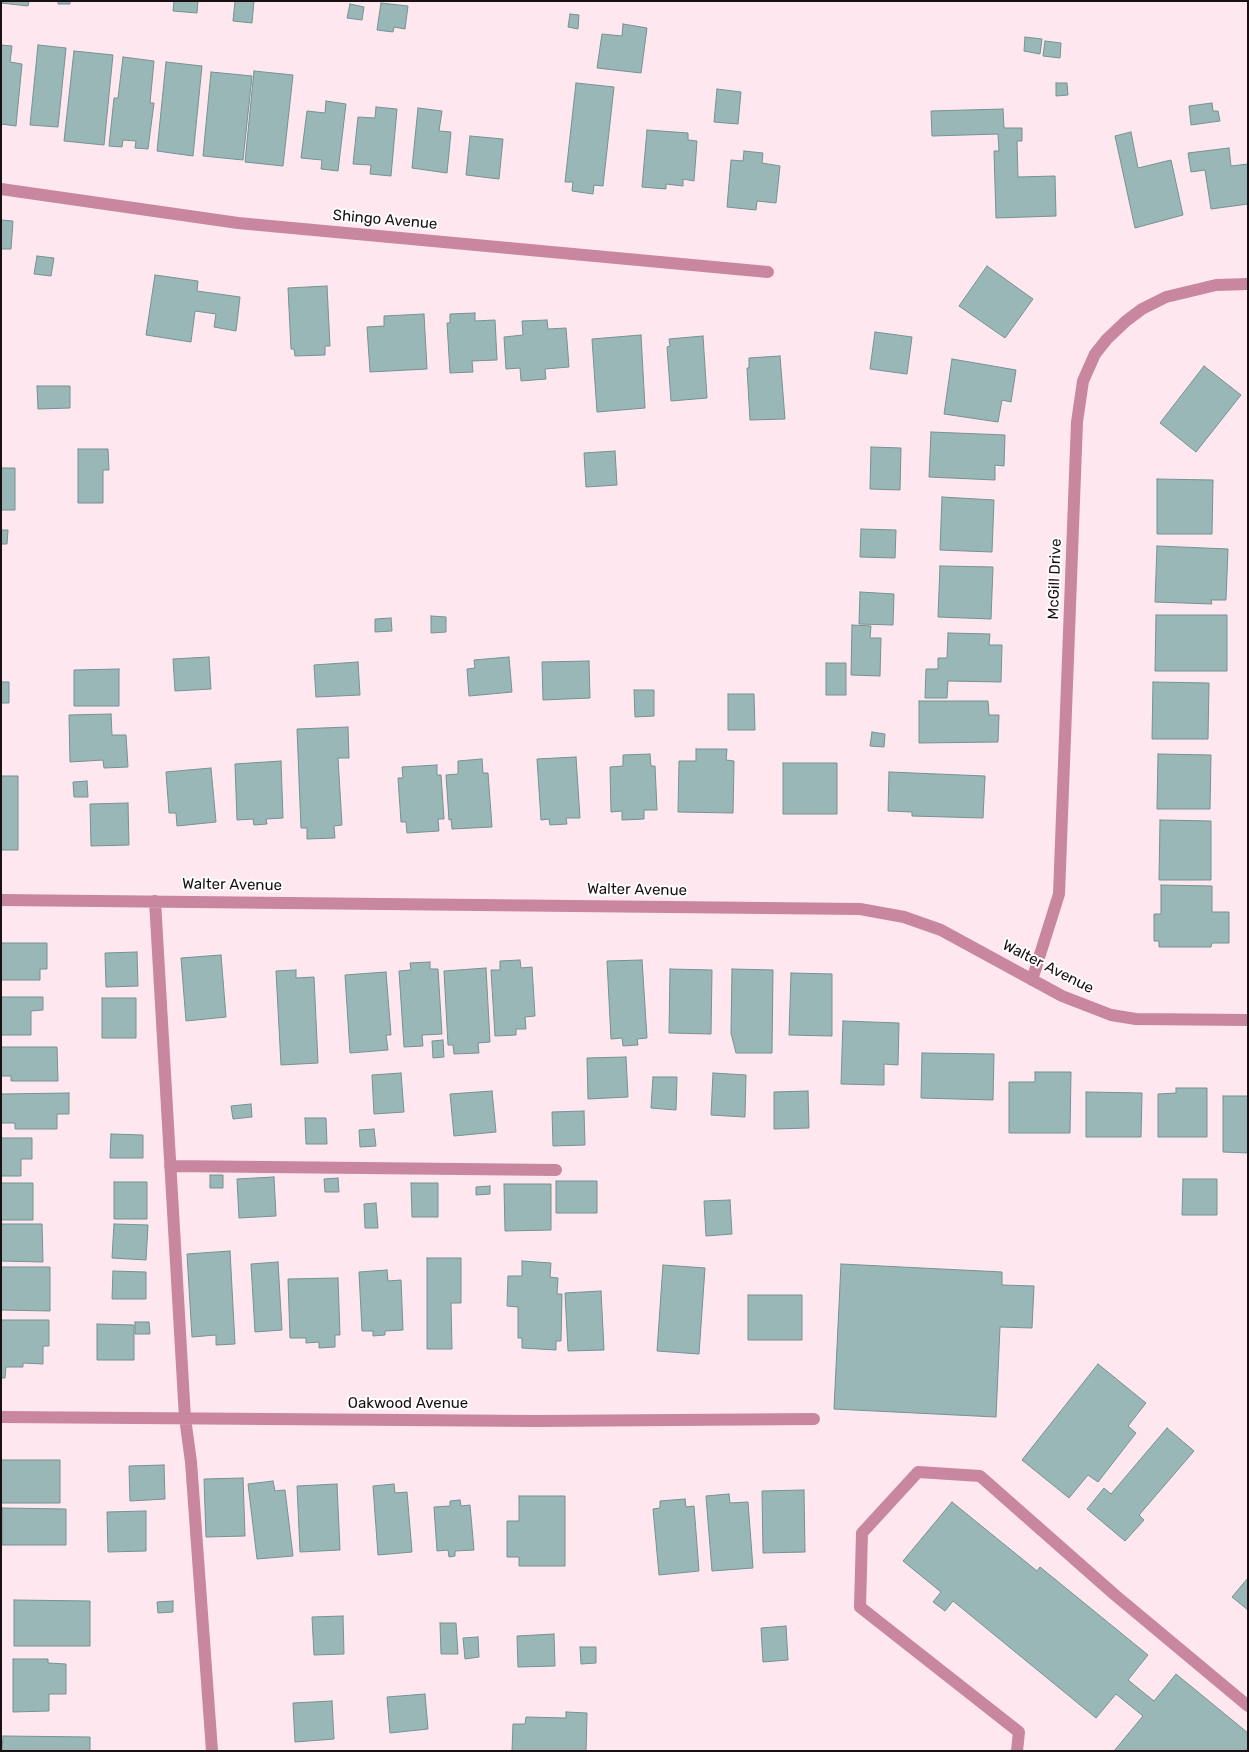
<!DOCTYPE html>
<style>
body{margin:0}
#map{position:relative;width:1249px;height:1752px;overflow:hidden;background:#fee7ef;font-family:Rubik,sans-serif}
canvas{display:block}
.frame{position:absolute;inset:0;border:2px solid #191013;pointer-events:none}
</style>
<div id="map">
<canvas width="1249" height="1752"></canvas>
<div class="frame"></div>
</div>
<script>
const ctx = document.querySelector('canvas').getContext('2d');
ctx.lineJoin = 'round';
function fill(path, color) { ctx.fillStyle = color; ctx.fill(path, 'evenodd'); }
const toPath = rows => new Path2D(rows.map(r => 'M' + r).join(''));
function stroke(path, color, width, dash) { ctx.strokeStyle = color; ctx.lineWidth = width; ctx.lineCap = dash ? 'butt' : 'round'; ctx.setLineDash(dash || []); ctx.stroke(path); }
function drawText(font, color, halo, rows, align = 'center') {
  ctx.font = font + ' Rubik,sans-serif'; ctx.lineWidth = 4; ctx.setLineDash([]); ctx.textBaseline = 'middle'; ctx.strokeStyle = halo; ctx.fillStyle = color; for (const [text, x, y, turn = 0] of rows) {
    ctx.save(); ctx.translate(x, y); ctx.rotate((+turn || 0) * Math.PI / 180); ctx.textAlign = isNaN(turn) ? turn : align; if (halo) ctx.strokeText(text, 0, 0); ctx.fillText(text, 0, 0); ctx.restore();
  }
}
const building = toPath([
 [1,1,29,1,28,6,1,3,1,1],
 [58,1,70,1,70,4,58,4,58,1],
 [174,1,198,1,197,13,173,11,174,1],
 [235,1,254,1,252,23,233,21,235,1],
 [381,3,408,6,405,29,394,27,393,32,377,30,381,3],
 [350,4,364,7,362,20,347,18,350,4],
 [570,14,579,15,578,29,568,27,570,14],
 [623,24,647,28,641,73,597,68,602,34,622,36,623,24],
 [1025,37,1042,39,1040,54,1024,51,1025,37],
 [1045,41,1061,43,1060,58,1043,56,1045,41],
 [1,45,12,46,10,62,22,64,16,126,1,124,1,45],
 [38,45,66,48,58,127,30,125,38,45],
 [74,51,113,55,104,145,64,141,74,51],
 [123,57,154,61,150,103,154,103,148,149,135,148,136,141,123,140,122,147,109,146,114,98,118,98,123,57],
 [166,62,202,66,193,156,157,151,166,62],
 [254,71,293,75,283,166,245,162,254,71],
 [211,72,252,76,243,160,203,156,211,72],
 [576,83,614,87,603,186,594,185,593,194,572,191,573,182,565,182,576,83],
 [1056,83,1067,83,1068,95,1056,96,1056,83],
 [717,89,741,92,738,124,714,122,717,89],
 [326,101,346,104,338,171,321,169,322,160,301,158,307,111,325,113,326,101],
 [1212,103,1213,111,1218,111,1220,121,1191,125,1189,106,1212,103],
 [376,107,397,109,391,176,370,174,371,165,353,164,358,117,375,118,376,107],
 [418,108,442,111,439,131,451,132,447,173,412,168,418,108],
 [1003,109,1004,128,1022,128,1022,141,1017,141,1018,177,1055,176,1056,216,996,218,994,151,999,151,998,134,932,136,931,111,1003,109],
 [647,130,688,133,688,140,697,141,694,181,683,179,683,186,666,184,666,189,642,187,647,130],
 [1131,132,1138,168,1171,160,1183,215,1135,228,1115,136,1131,132],
 [470,136,503,139,499,179,466,175,470,136],
 [1229,148,1231,166,1248,164,1248,204,1211,209,1205,170,1191,172,1188,153,1229,148],
 [744,151,763,153,762,163,780,166,776,203,757,201,756,210,727,207,731,160,743,161,744,151],
 [1,220,13,221,11,249,1,249,1,220],
 [37,256,54,258,51,276,34,274,37,256],
 [987,266,1033,299,1005,338,959,306,987,266],
 [155,275,198,281,197,291,240,297,236,331,214,327,216,314,195,311,191,342,146,335,155,275],
 [327,286,330,346,325,346,325,355,295,356,294,349,291,349,288,288,327,286],
 [475,313,475,321,495,320,497,360,472,361,473,372,450,373,447,323,450,323,450,314,475,313],
 [424,314,427,369,370,372,367,327,384,326,384,316,424,314],
 [547,320,548,329,566,328,569,367,545,369,546,379,521,381,520,368,506,369,504,337,523,335,522,321,547,320],
 [875,332,912,337,907,374,870,369,875,332],
 [641,335,645,408,597,412,592,339,641,335],
 [703,336,707,398,671,401,667,347,670,346,669,339,703,336],
 [780,356,785,419,750,420,747,368,749,368,749,358,780,356],
 [952,359,1016,370,1011,402,1002,400,998,422,944,414,952,359],
 [1204,366,1241,395,1196,452,1160,423,1204,366],
 [37,386,70,386,70,408,38,409,37,386],
 [931,432,1005,435,1004,466,995,465,995,480,929,477,931,432],
 [871,447,901,448,900,490,870,489,871,447],
 [78,449,108,449,109,470,103,470,103,503,78,503,78,449],
 [615,451,617,485,586,487,584,453,615,451],
 [1,468,15,468,15,510,1,510,1,468],
 [1157,479,1213,480,1212,534,1157,534,1157,479],
 [942,497,994,500,992,552,940,550,942,497],
 [861,529,896,530,895,558,860,557,861,529],
 [1,530,8,530,7,544,1,544,1,530],
 [1157,546,1228,549,1226,600,1211,600,1212,604,1155,602,1157,546],
 [940,566,993,567,991,619,938,617,940,566],
 [860,592,894,594,893,625,859,624,860,592],
 [1156,615,1227,615,1227,671,1155,671,1156,615],
 [431,616,446,617,446,632,431,633,431,616],
 [391,618,392,631,375,632,375,619,391,618],
 [852,625,871,626,870,638,881,638,880,676,851,675,852,625],
 [948,633,990,634,989,645,1002,645,1001,682,948,681,947,698,925,698,926,669,938,669,938,658,947,658,948,633],
 [209,657,211,689,175,691,173,659,209,657],
 [509,657,512,692,469,696,467,669,475,668,474,660,509,657],
 [589,661,590,698,543,700,542,662,589,661],
 [358,662,360,695,316,697,314,665,358,662],
 [826,663,846,663,846,695,826,695,826,663],
 [119,669,119,706,74,706,74,670,119,669],
 [1,682,9,682,9,703,1,703,1,682],
 [1153,682,1209,683,1208,739,1152,739,1153,682],
 [634,690,654,690,654,716,635,717,634,690],
 [728,694,754,694,755,730,728,730,728,694],
 [919,701,988,701,989,715,999,715,998,742,919,743,919,701],
 [111,714,112,735,126,735,128,767,104,768,103,760,70,762,69,715,111,714],
 [348,727,349,758,338,758,342,825,334,826,335,838,307,839,307,828,301,828,297,729,348,727],
 [872,732,885,734,884,747,870,746,872,732],
 [696,749,727,749,726,760,734,761,733,813,678,812,679,761,696,761,696,749],
 [650,754,651,766,655,766,657,810,644,810,644,819,622,820,622,811,611,812,610,767,623,766,623,755,650,754],
 [1158,754,1211,755,1210,809,1157,809,1158,754],
 [576,757,580,818,566,818,567,824,550,825,549,819,541,820,537,759,576,757],
 [482,759,483,773,488,773,492,827,452,829,451,819,449,820,446,775,458,774,458,761,482,759],
 [281,761,283,818,266,819,267,824,254,825,253,819,237,820,235,764,281,761],
 [783,763,837,763,837,814,783,814,783,763],
 [437,765,437,775,441,775,444,819,438,819,439,831,407,833,406,822,401,822,398,778,403,778,402,767,437,765],
 [211,768,216,822,177,826,176,813,169,813,166,772,211,768],
 [889,772,985,776,983,818,912,816,912,812,888,811,889,772],
 [1,776,18,776,18,850,1,850,1,776],
 [87,781,88,797,74,797,73,782,87,781],
 [128,803,129,845,91,846,90,804,128,803],
 [1160,820,1211,821,1211,880,1159,880,1160,820],
 [1161,885,1212,886,1212,912,1229,912,1229,943,1212,943,1211,947,1159,947,1159,941,1154,941,1154,914,1161,914,1161,885],
 [1,943,47,943,47,969,40,969,40,980,1,980,1,943],
 [137,952,138,986,106,987,105,953,137,952],
 [221,955,226,1017,186,1021,181,958,221,955],
 [520,960,521,968,532,967,535,1016,525,1017,526,1029,516,1029,516,1035,495,1036,491,970,500,970,500,961,520,960],
 [642,960,647,1038,637,1039,638,1045,623,1046,622,1038,611,1039,607,961,642,960],
 [430,962,430,969,438,969,442,1034,422,1035,423,1046,404,1047,399,971,411,970,410,963,430,962],
 [486,968,490,1042,478,1043,479,1053,454,1054,453,1045,448,1045,444,971,486,968],
 [670,969,712,970,711,1034,669,1033,670,969],
 [732,969,773,970,772,1053,736,1053,731,1033,732,969],
 [296,970,296,978,314,977,318,1063,281,1065,276,971,296,970],
 [386,972,391,1035,386,1035,388,1050,350,1053,345,975,386,972],
 [791,973,832,974,832,1036,789,1035,791,973],
 [1,997,43,997,43,1010,31,1011,31,1035,1,1035,1,997],
 [102,998,136,998,136,1038,102,1038,102,998],
 [843,1021,899,1023,898,1065,884,1064,884,1085,841,1084,843,1021],
 [443,1040,444,1057,433,1058,432,1041,443,1040],
 [1,1047,57,1047,58,1081,11,1081,11,1076,1,1076,1,1047],
 [922,1053,994,1054,993,1100,921,1098,922,1053],
 [626,1057,628,1097,588,1099,587,1058,626,1057],
 [1035,1072,1071,1072,1070,1133,1009,1133,1009,1082,1035,1082,1035,1072],
 [401,1073,404,1112,374,1114,372,1075,401,1073],
 [713,1073,746,1075,745,1117,711,1115,713,1073],
 [653,1077,677,1077,676,1110,651,1108,653,1077],
 [1176,1088,1207,1088,1207,1137,1158,1137,1158,1094,1176,1093,1176,1088],
 [492,1091,496,1132,454,1136,450,1094,492,1091],
 [808,1091,809,1128,774,1129,774,1092,808,1091],
 [1086,1092,1142,1093,1141,1137,1086,1137,1086,1092],
 [69,1093,69,1114,57,1114,57,1129,15,1129,15,1123,1,1123,1,1094,69,1093],
 [1223,1096,1248,1096,1248,1153,1223,1152,1223,1096],
 [251,1104,252,1117,233,1119,231,1106,251,1104],
 [584,1111,585,1145,553,1146,552,1112,584,1111],
 [305,1118,326,1118,327,1144,306,1144,305,1118],
 [374,1129,376,1146,360,1147,359,1130,374,1129],
 [111,1134,143,1135,143,1158,110,1158,111,1134],
 [1,1138,32,1138,32,1159,21,1159,21,1176,1,1176,1,1138],
 [210,1175,223,1175,223,1188,210,1188,210,1175],
 [274,1177,276,1216,239,1218,237,1179,274,1177],
 [338,1178,339,1192,325,1192,324,1179,338,1178],
 [1183,1179,1217,1179,1217,1215,1182,1215,1183,1179],
 [556,1181,597,1181,597,1213,556,1213,556,1181],
 [114,1182,147,1182,147,1219,114,1219,114,1182],
 [1,1183,33,1183,33,1220,1,1220,1,1183],
 [411,1183,438,1183,438,1217,412,1217,411,1183],
 [504,1184,551,1184,551,1230,505,1231,504,1184],
 [490,1186,490,1194,476,1195,476,1187,490,1186],
 [730,1200,732,1234,706,1236,704,1201,730,1200],
 [376,1203,378,1228,365,1228,364,1204,376,1203],
 [1,1224,42,1224,43,1262,1,1261,1,1224],
 [114,1224,148,1225,146,1260,112,1258,114,1224],
 [230,1251,235,1344,216,1345,216,1335,192,1337,187,1254,230,1251],
 [427,1258,461,1258,461,1303,451,1303,452,1349,427,1349,427,1258],
 [522,1261,551,1263,550,1277,558,1278,557,1294,562,1294,561,1341,556,1341,556,1350,522,1348,522,1338,518,1338,518,1307,507,1306,508,1276,522,1276,522,1261],
 [278,1262,282,1330,255,1332,251,1264,278,1262],
 [841,1264,1002,1272,1002,1285,1034,1286,1032,1328,1000,1327,996,1417,834,1409,841,1264],
 [663,1265,705,1268,699,1354,657,1351,663,1265],
 [1,1267,50,1267,50,1311,1,1310,1,1267],
 [387,1270,388,1281,401,1280,403,1330,385,1331,385,1335,373,1336,373,1331,362,1331,359,1272,387,1270],
 [113,1271,146,1272,146,1299,112,1299,113,1271],
 [338,1278,340,1335,335,1335,335,1347,319,1348,319,1342,306,1343,306,1338,290,1338,288,1279,338,1278],
 [601,1291,604,1350,568,1351,565,1293,601,1291],
 [748,1295,802,1295,802,1340,748,1340,748,1295],
 [1,1320,49,1320,49,1346,43,1346,43,1364,23,1363,23,1367,6,1367,5,1378,1,1378,1,1320],
 [135,1322,149,1322,150,1334,135,1334,135,1322],
 [97,1324,134,1325,134,1360,97,1360,97,1324],
 [1098,1364,1146,1403,1128,1426,1136,1433,1098,1482,1088,1475,1069,1498,1022,1460,1098,1364],
 [1167,1428,1194,1451,1139,1515,1144,1520,1125,1541,1087,1509,1104,1488,1111,1494,1167,1428],
 [1,1460,60,1460,60,1503,1,1503,1,1460],
 [164,1465,165,1499,130,1501,129,1466,164,1465],
 [243,1478,245,1536,206,1537,204,1479,243,1478],
 [273,1481,275,1491,285,1490,293,1556,257,1559,248,1484,273,1481],
 [337,1484,340,1550,300,1552,297,1486,337,1484],
 [394,1484,395,1493,407,1492,412,1552,378,1555,373,1486,394,1484],
 [804,1490,805,1552,763,1553,762,1491,804,1490],
 [729,1494,730,1503,748,1502,753,1568,712,1571,706,1496,729,1494],
 [519,1496,565,1496,565,1566,519,1566,519,1557,507,1557,507,1521,519,1521,519,1496],
 [685,1499,686,1507,694,1506,699,1571,659,1575,653,1509,660,1508,660,1501,685,1499],
 [460,1500,461,1506,470,1505,474,1550,455,1551,455,1556,449,1557,448,1550,437,1551,434,1507,450,1506,450,1501,460,1500],
 [952,1502,1037,1571,1040,1567,1148,1655,1128,1680,1154,1701,1176,1674,1248,1733,1248,1751,1114,1751,1143,1716,1116,1694,1096,1718,953,1601,945,1611,933,1602,941,1592,903,1561,952,1502],
 [2,1508,66,1509,66,1545,2,1545,2,1508],
 [146,1511,146,1551,108,1552,107,1512,146,1511],
 [1248,1578,1248,1610,1232,1597,1248,1578],
 [14,1600,90,1601,90,1646,14,1646,14,1600],
 [173,1601,173,1612,158,1613,157,1602,173,1601],
 [343,1616,344,1654,314,1655,312,1617,343,1616],
 [440,1623,456,1623,458,1654,441,1654,440,1623],
 [786,1626,788,1660,763,1662,761,1628,786,1626],
 [554,1634,555,1666,518,1667,517,1636,554,1634],
 [478,1637,479,1657,465,1659,463,1638,478,1637],
 [580,1647,596,1647,596,1663,581,1664,580,1647],
 [13,1659,48,1659,48,1663,66,1664,66,1694,49,1694,49,1711,13,1712,13,1659],
 [425,1694,428,1729,390,1733,387,1697,425,1694],
 [332,1701,334,1739,295,1742,293,1703,332,1701],
 [566,1712,587,1713,586,1751,512,1751,513,1724,525,1724,526,1717,566,1718,566,1712],
 [3,1736,90,1737,90,1751,2,1751,3,1736]
]);
fill(building, '#99b7b6');
stroke(building, '#749291', 1);
stroke(toPath([
 [1,189,238,223,768,272],
 [1,900,860,909,904,917,941,930,1062,996,1111,1015,1136,1019,1248,1020],
 [155,901,185,1418,191,1462,212,1751],
 [1032,980,1059,894,1077,422,1083,381,1095,354,1107,339,1126,321,1142,309,1166,297,1216,285,1248,284],
 [170,1166,556,1170],
 [1,1417,536,1421,814,1419],
 [1017,1751,1019,1732,860,1607,862,1533,918,1472,980,1476,1115,1595,1248,1706]
]), '#c8879f', 12);
drawText('15px', '#191013', '#fff', [
 ["Shingo Avenue",385,220,5],
 ["McGill Drive",1055,579,-88],
 ["Walter Avenue",232,885,1],
 ["Walter Avenue",637,890,1],
 ["Walter Avenue",1048,967,27],
 ["Oakwood Avenue",408,1404]
]);
</script>
